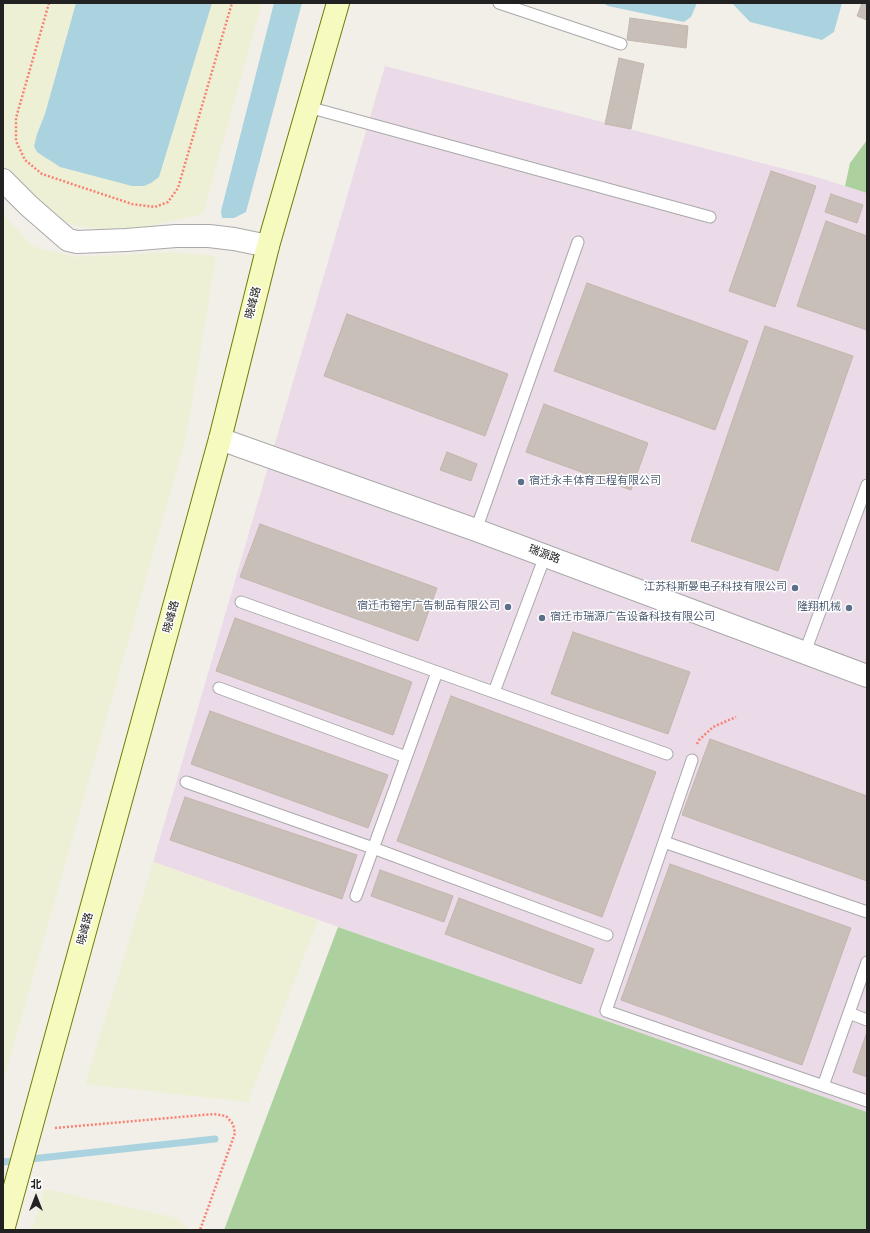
<!DOCTYPE html>
<meta charset="utf-8">
<style>
body{margin:0}
#map{position:relative;width:870px;height:1233px;overflow:hidden;background:#f2efe9;font-family:"Source Sans 3","Noto Sans SC",sans-serif}
canvas{display:block}
.frame{position:absolute;inset:0;border:4px solid #222;pointer-events:none}
.north{position:absolute;left:16px;top:1177px;width:40px;height:40px;-webkit-text-stroke:3px #fff;paint-order:stroke;rotate:0deg;font-size:11px;font-weight:700;line-height:16px;text-align:center;color:#222}
.north::after{content:'';display:block;margin:auto;width:14px;height:18px;background:#222;clip-path:polygon(50% 0,100% 100%,50% 72%,0 100%)}
</style>
<div id="map">
<canvas width="870" height="1233"></canvas>
<div class="frame"></div>
<div class="north">北</div>
</div>
<script>
const ctx = document.querySelector('canvas').getContext('2d');
ctx.lineJoin = 'round';
function fill(path, color) { ctx.fillStyle = color; ctx.fill(path, 'evenodd'); }
const toPath = rows => new Path2D(rows.map(r => 'M' + r).join(''));
function stroke(path, color, width, dash) { ctx.strokeStyle = color; ctx.lineWidth = width; ctx.lineCap = dash ? 'butt' : 'round'; ctx.setLineDash(dash || []); ctx.stroke(path); }
function drawText(font, color, halo, rows, align = 'center') {
  ctx.font = font + ' "Source Sans 3","Noto Sans SC",sans-serif'; ctx.lineWidth = 3; ctx.setLineDash([]); ctx.textBaseline = 'middle'; ctx.strokeStyle = halo; ctx.fillStyle = color; for (const [text, x, y, turn = 0] of rows) {
    ctx.save(); ctx.translate(x, y); ctx.rotate((+turn || 0) * Math.PI / 180); ctx.textAlign = isNaN(turn) ? turn : align; if (halo) ctx.strokeText(text, 0, 0); ctx.fillText(text, 0, 0); ctx.restore();
  }
}
fill(toPath([
 [385,66,820,178,867,193,867,1112,153,862]
]), '#ebdbe8');
fill(toPath([
 [3,3,262,3,203,214,136,229,99,229,74,225,52,216,3,166],
 [3,214,34,247,76,257,172,252,216,256,186,438,3,1083],
 [153,862,318,920,248,1102,85,1084],
 [45,1189,177,1218,190,1230,32,1230]
]), '#eef0d5');
fill(toPath([
 [867,140,867,193,845,186,850,163],
 [338,927,867,1112,867,1230,224,1230]
]), '#add19e');
fill(toPath([
 [76,3,212,3,159,177,151,183,144,186,132,186,60,167,37,152,34,146,37,134,45,114],
 [274,3,302,3,246,212,234,218,222,218,221,211],
 [603,3,697,3,691,17,684,22,608,6],
 [732,3,842,3,834,32,822,40,750,22]
]), '#aad3df');
stroke(toPath([
 [3,1162,215,1139]
]), '#aad3df', 7);
const building = toPath([
 [862,3,867,3,867,20,857,16,862,3],
 [630,18,688,26,686,48,627,40,630,18],
 [619,58,644,64,631,129,605,124,619,58],
 [771,171,816,186,775,307,729,291,771,171],
 [831,194,863,205,857,223,825,212,831,194],
 [826,221,867,236,867,330,797,306,826,221],
 [587,283,748,341,715,430,554,371,587,283],
 [347,314,508,374,485,436,324,376,347,314],
 [765,326,853,356,778,571,691,541,765,326],
 [544,404,648,443,631,490,526,452,544,404],
 [447,452,477,464,471,481,440,470,447,452],
 [260,524,437,588,418,641,240,577,260,524],
 [235,618,412,682,393,735,216,671,235,618],
 [573,632,690,672,668,734,551,694,573,632],
 [451,696,656,772,602,917,397,841,451,696],
 [210,711,388,775,368,828,191,764,210,711],
 [710,739,867,796,867,881,682,815,710,739],
 [185,797,357,855,342,899,170,840,185,797],
 [670,864,851,928,802,1065,621,1000,670,864],
 [380,870,453,896,444,922,371,896,380,870],
 [459,898,594,949,581,984,445,934,459,898],
 [866,1035,867,1035,867,1077,853,1072,866,1035]
]);
fill(building, '#c7bfb8');
stroke(building, '#c4b6ab', 1);
const lane = toPath([
 [499,3,621,44],
 [308,107,710,217],
 [476,530,578,242],
 [241,602,667,754],
 [805,652,867,485],
 [219,688,406,757],
 [494,692,545,556],
 [692,760,606,1011,867,1101],
 [186,782,373,848,607,935],
 [664,842,867,912],
 [356,896,437,672],
 [849,1013,867,1020],
 [823,1086,867,962]
]);
const street = toPath([
 [3,180,29,206,68,240,77,242,126,240,176,236,209,236,234,239,268,246],
 [220,439,476,530,867,676]
]);
const secondary = toPath([
 [3,1230,220,439,268,246,338,3]
]);
stroke(lane, '#a9a9a9', 13);
stroke(street, '#a9a9a9', 24);
stroke(secondary, '#707d05', 24);
stroke(toPath([
 [49,3,16,118,16,141,25,160,42,174,132,204,155,207,168,202,178,188,232,3],
 [697,744,699,740,713,727,736,717],
 [55,1128,214,1114,226,1116,233,1124,235,1133,200,1230]
]), '#fa8072', 2.5, [2, 2]);
stroke(lane, '#fff', 11);
stroke(street, '#fff', 22);
stroke(secondary, '#f7fabf', 22);
for (const [x, y, r, color] of [
 [521,482,4,"#5c6f8a"],
 [795,588,4,"#5c6f8a"],
 [508,607,4,"#5c6f8a"],
 [849,608,4,"#5c6f8a"],
 [542,618,4,"#5c6f8a"]
]) { const dot = new Path2D(); dot.arc(x, y, r, 0, 2 * Math.PI); ctx.fillStyle = color; ctx.fill(dot); stroke(dot, '#fff', 1.5); }
drawText('11px', '#222', '#fff', [
 ["晓峰路",254,303,-76],
 ["瑞源路",544,555,20],
 ["晓峰路",172,617,-75],
 ["晓峰路",86,929,-75]
]);
drawText('11px', '#4e5e75', '#fff', [
 ["宿迁永丰体育工程有限公司",529,482,"left"],
 ["江苏科斯曼电子科技有限公司",787,588],
 ["宿迁市镕宇广告制品有限公司",500,607],
 ["隆翔机械",841,608],
 ["宿迁市瑞源广告设备科技有限公司",550,618,"left"]
], 'right');
</script>
